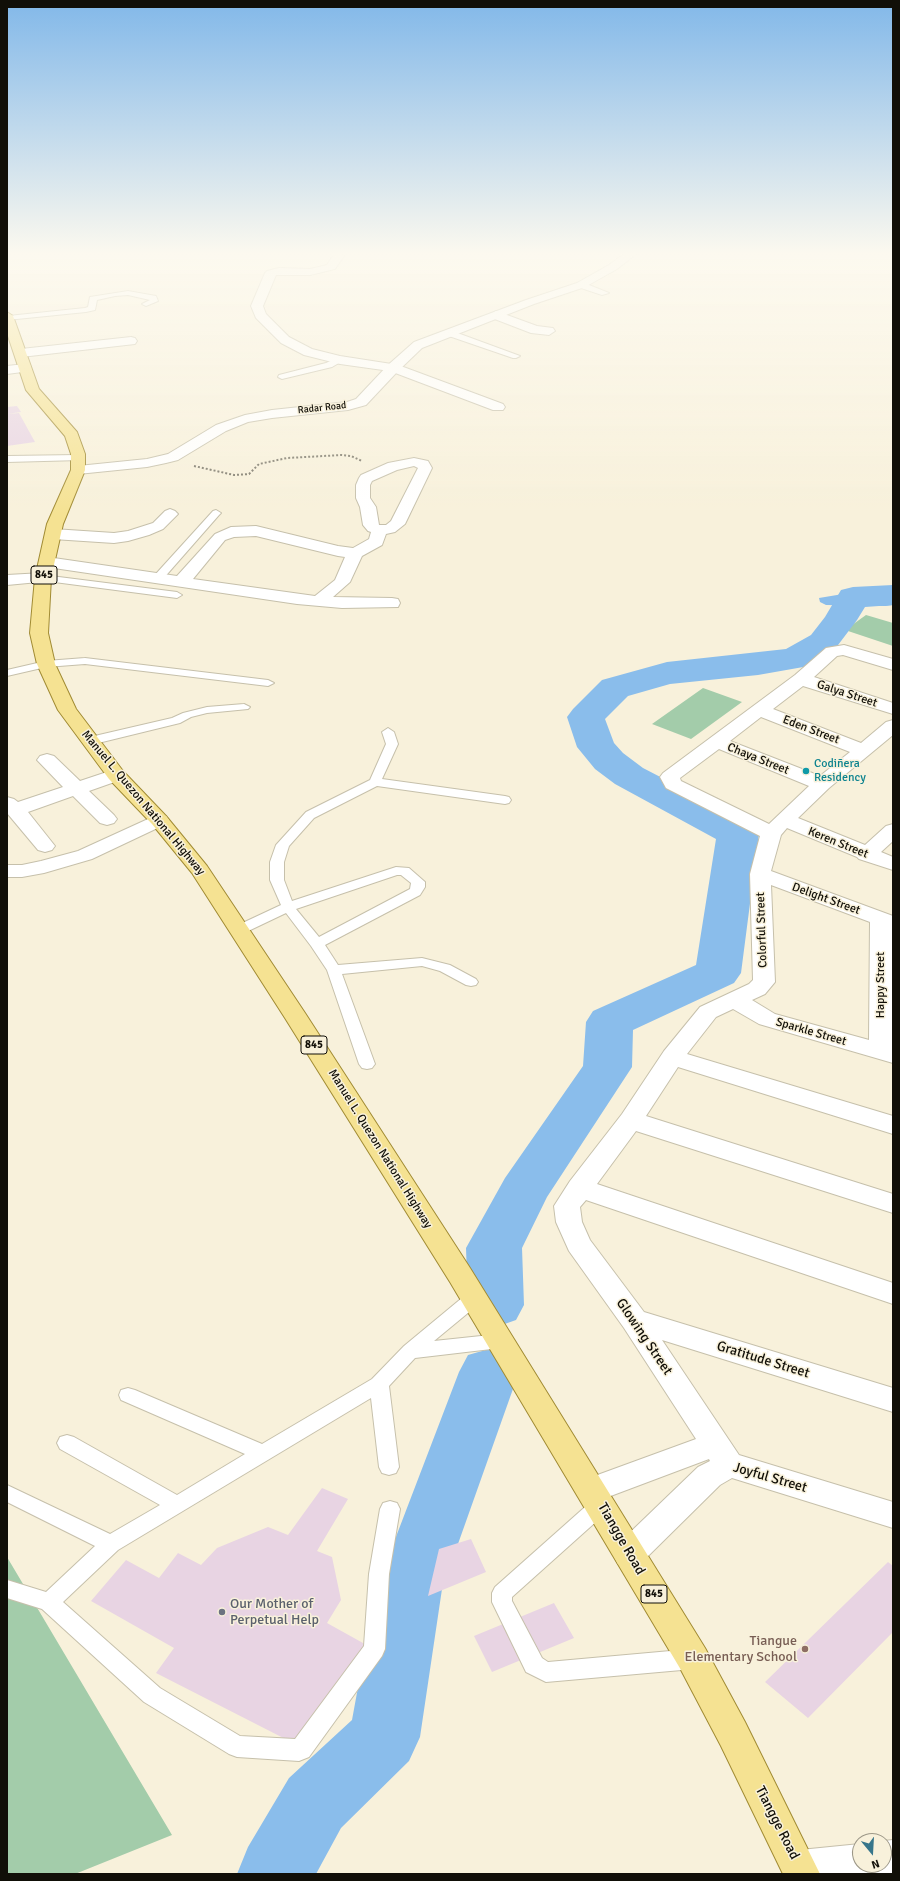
<!DOCTYPE html>
<meta charset="utf-8">
<style>
body{margin:0}
#map{position:relative;width:900px;height:1881px;overflow:hidden;background:#f8f1db;font-family:Signika,sans-serif}
canvas{display:block}
.frame{position:absolute;inset:0;border:8px solid #110f08;pointer-events:none}
.north{position:absolute;left:852px;top:1833px;width:40px;height:40px;box-sizing:border-box;background:#f8f1db;border:1px solid #9c9787;border-radius:50%;rotate:162deg;font-size:11px;font-weight:700;line-height:16px;text-align:center;color:#110f08}
.north::after{content:'';display:block;margin:auto;width:14px;height:18px;background:#37768b;clip-path:polygon(50% 0,100% 100%,50% 72%,0 100%)}
</style>
<div id="map">
<canvas width="900" height="1881"></canvas>
<div class="frame"></div>
<div class="north">N</div>
</div>
<script>
const ctx = document.querySelector('canvas').getContext('2d');
ctx.lineJoin = 'round';
function fill(path, color) { ctx.fillStyle = color; ctx.fill(path, 'evenodd'); }
const toPath = rows => new Path2D(rows.map(r => 'M' + r).join(''));
function stroke(path, color, width, dash) { ctx.strokeStyle = color; ctx.lineWidth = width; ctx.lineCap = dash ? 'butt' : 'round'; ctx.setLineDash(dash || []); ctx.stroke(path); }
function drawText(font, color, halo, rows, align = 'center') {
  ctx.font = font + ' Signika,sans-serif'; ctx.lineWidth = 3; ctx.setLineDash([]); ctx.textBaseline = 'middle'; ctx.strokeStyle = halo; ctx.fillStyle = color; for (const [text, x, y, turn = 0] of rows) {
    ctx.save(); ctx.translate(x, y); ctx.rotate((+turn || 0) * Math.PI / 180); ctx.textAlign = isNaN(turn) ? turn : align; if (halo) ctx.strokeText(text, 0, 0); ctx.fillText(text, 0, 0); ctx.restore();
  }
}
fill(toPath([
 [866,615,893,623,893,646,845,630],
 [703,688,742,702,691,739,652,724],
 [7,1557,172,1835,75,1874,7,1874]
]), '#a3ccaa');
fill(toPath([
 [893,593,893,605,886,606,826,605,820,602,819,598,843,594]
]), '#8abdeb');
fill(toPath([
 [893,585,893,605,865,607,857,620,835,649,809,666,758,675,670,684,628,696,605,719,614,743,623,753,643,768,753,825,759,834,741,973,734,983,633,1030,632,1067,547,1197,522,1248,524,1305,516,1320,496,1327,476,1320,468,1305,466,1248,505,1178,583,1066,586,1022,593,1011,696,965,716,839,615,784,595,769,577,747,567,717,573,709,602,680,667,662,786,649,811,635,825,617,841,590,853,587,893,585],
 [489,1349,510,1355,519,1372,442,1589,420,1737,409,1761,341,1828,316,1874,237,1874,248,1847,289,1778,352,1720,376,1589,459,1372,468,1355,489,1349]
]), '#8abdeb');
fill(toPath([
 [17,406,21,412,7,414,7,407],
 [19,413,35,442,7,446,7,414],
 [322,1488,348,1499,317,1551,332,1557,341,1600,327,1623,372,1648,301,1747,156,1673,174,1648,91,1601,126,1560,159,1578,178,1553,201,1565,217,1548,268,1527,288,1535],
 [471,1539,486,1572,428,1596,439,1549],
 [888,1562,893,1566,893,1632,808,1718,765,1682],
 [554,1603,574,1638,492,1672,474,1636]
]), '#e8d4e3');
const service = toPath([
 [578,283,584,283,609,293,602,295,578,287,578,283],
 [128,291,156,296,158,301,146,306,142,304,150,300,128,295,115,296,97,300,95,310,86,312,7,320,8,316,85,308,88,307,90,297,128,291],
 [446,331,452,331,520,356,516,358,513,358,446,335,446,331],
 [337,358,343,358,344,360,332,367,282,379,278,377,279,375,326,363,337,358],
 [78,455,83,458,81,460,7,462,7,456,78,455],
 [216,510,221,513,219,515,162,580,154,580,153,578,154,576,213,511,216,510],
 [43,575,177,592,182,595,177,598,39,580,38,578,43,575],
 [85,658,268,680,274,683,268,686,85,664,46,667,7,676,7,670,46,661,85,658],
 [244,704,250,707,248,709,207,713,191,717,180,723,90,745,84,741,86,738,172,718,183,713,207,707,244,704],
 [388,728,394,732,398,744,382,779,505,796,509,797,511,800,509,803,505,804,377,786,314,818,289,846,284,862,284,880,292,901,396,867,409,868,425,882,425,887,420,895,325,945,338,965,422,958,450,965,476,979,478,982,476,985,471,986,466,985,440,971,422,966,342,974,375,1064,372,1068,367,1069,362,1068,359,1064,327,970,311,946,286,913,244,933,234,933,232,930,234,927,281,905,270,880,270,862,276,845,306,812,370,780,386,744,382,732,388,728],
 [397,875,401,875,411,883,410,889,319,937,296,909,397,875],
 [474,1291,480,1293,483,1298,480,1303,434,1341,500,1334,506,1336,509,1341,506,1346,500,1348,415,1358,389,1386,399,1467,396,1473,389,1475,382,1473,379,1467,371,1398,118,1550,63,1602,160,1688,240,1736,295,1739,364,1646,369,1574,380,1509,383,1503,390,1501,397,1503,400,1509,389,1574,385,1649,382,1656,309,1757,299,1761,237,1757,229,1754,144,1702,42,1609,7,1598,7,1580,46,1592,95,1546,7,1502,7,1485,110,1534,160,1505,60,1449,57,1443,60,1437,67,1435,74,1437,177,1495,245,1454,121,1400,119,1395,121,1390,128,1388,135,1390,262,1444,372,1379,404,1346,468,1293,474,1291],
 [601,1497,608,1499,611,1505,608,1511,512,1597,512,1601,542,1658,548,1662,693,1649,701,1652,704,1659,701,1666,693,1669,546,1682,526,1672,492,1602,492,1593,495,1587,594,1499,601,1497]
]);
const minor = toPath([
 [334,254,342,254,344,256,335,269,310,275,276,275,263,306,266,314,289,337,312,349,340,356,398,365,503,404,505,407,503,410,493,410,390,371,340,364,304,355,281,343,256,318,251,306,265,273,267,271,279,268,310,269,323,266,327,265,334,254],
 [496,311,537,326,553,328,555,331,549,335,531,333,492,318,490,315,496,311],
 [131,337,135,338,137,341,135,344,21,357,17,356,15,353,17,350,21,349,131,337],
 [25,364,30,365,31,368,30,371,7,374,7,366,25,364],
 [414,458,428,461,432,468,405,524,395,532,386,534,382,545,362,556,350,582,333,597,392,598,398,599,400,603,398,607,342,608,297,604,47,567,41,565,39,562,41,559,47,557,177,576,215,534,231,527,256,526,338,546,353,548,369,539,371,532,368,531,363,525,360,507,356,498,356,485,359,478,361,475,388,463,414,458],
 [414,466,418,468,391,521,386,525,379,525,376,507,370,498,370,485,372,481,397,470,414,466],
 [256,536,338,556,345,557,335,580,315,596,193,579,225,540,234,537,256,536],
 [170,509,175,511,178,514,163,529,149,535,128,541,114,543,53,539,48,537,45,534,48,531,53,529,114,533,128,531,153,523,165,511,170,509],
 [43,573,49,575,51,578,49,581,7,585,7,575,43,573],
 [844,645,893,659,893,670,843,655,837,656,814,677,893,703,893,714,803,686,773,709,861,743,886,722,893,720,893,735,829,788,798,818,865,845,886,826,893,824,893,841,881,852,893,857,893,870,859,859,857,857,787,828,781,835,771,871,893,916,893,1063,759,1024,733,1009,716,1017,687,1054,893,1116,893,1134,678,1067,646,1116,893,1194,893,1213,636,1131,597,1184,893,1283,893,1304,586,1200,580,1207,582,1222,590,1240,644,1312,893,1388,893,1412,662,1340,739,1455,893,1502,893,1528,732,1478,720,1485,640,1564,629,1568,618,1564,613,1554,618,1544,698,1467,710,1461,709,1459,592,1503,581,1499,577,1490,581,1481,696,1439,624,1328,569,1251,556,1222,554,1206,570,1181,622,1114,664,1051,700,1007,749,984,753,980,750,874,760,836,666,788,660,777,663,773,795,675,826,648,844,645],
 [761,717,850,752,820,776,730,741,761,717],
 [719,749,809,786,769,824,681,781,680,778,719,749],
 [771,885,870,922,869,1040,775,1014,752,1000,765,994,775,982,771,885],
 [47,754,54,756,80,781,116,769,123,771,126,775,123,779,89,791,114,815,117,819,114,823,107,825,100,823,73,796,28,812,55,846,52,850,45,852,38,850,7,813,7,797,14,799,18,802,63,787,37,760,40,756,47,754],
 [893,1840,893,1874,784,1874,782,1868,787,1855,800,1850,860,1844,860,1865,884,1865,883,1841,893,1840]
]);
const tertiary = toPath([
 [624,254,636,254,617,269,585,287,534,304,422,348,398,371,366,405,348,410,272,418,248,422,226,431,178,460,166,463,147,467,78,474,73,473,71,470,73,467,78,466,147,459,168,454,216,425,245,415,272,410,347,402,356,399,388,365,414,342,526,300,577,283,609,265,624,254],
 [159,814,166,816,169,820,166,824,92,859,44,873,22,877,7,877,7,865,22,865,41,861,78,851,159,814]
]);
const primary = toPath([
 [7,312,13,316,39,389,77,432,85,454,85,470,63,524,51,578,48,633,55,664,76,709,123,771,166,816,207,866,305,1013,470,1268,705,1648,745,1722,820,1874,783,1874,721,1746,681,1670,450,1282,285,1018,192,873,152,824,109,779,58,710,37,664,30,633,35,578,47,524,71,470,71,454,65,436,26,390,7,333,7,312]
]);
stroke(service, '#c6c0ab', 2);
stroke(minor, '#c6c0ab', 2);
stroke(tertiary, '#c6c0ab', 2);
stroke(primary, '#a18b33', 2);
stroke(toPath([
 [194,466,234,475,249,474,259,464,287,458,342,455,351,456,362,461]
]), '#7d796b', 2, [2, 2]);
fill(service, '#fff');
fill(minor, '#fff');
fill(tertiary, '#fff');
fill(primary, '#f5e292');
const sky = ctx.createLinearGradient(0, 0, 0, 517);
sky.addColorStop(0, '#82b8e9');
sky.addColorStop(0.49, '#fcf9ef');
sky.addColorStop(1, '#fcf9ef00');
ctx.fillStyle = sky;
ctx.fillRect(0, 0, 900, 517);
for (const [x, y, r, color] of [
 [806,771,4,"#0f9aa8"],
 [222,1612,4,"#6b7280"],
 [805,1649,4,"#8d6e63"]
]) { const dot = new Path2D(); dot.arc(x, y, r, 0, 2 * Math.PI); ctx.fillStyle = color; ctx.fill(dot); stroke(dot, '#f8f1db', 1.5); }
drawText('10px', '#110f08', '#f8f1db', [
 ["Radar Road",322,408,-6]
]);
for (const [x, y, w] of [
 [44,575,26],
 [314,1045,26],
 [654,1594,26]
]) { const box = new Path2D(); box.roundRect(x - w / 2, y - 9, w, 18, 3); ctx.fillStyle = '#f8f1db'; ctx.fill(box); stroke(box, '#110f08', 1); }
drawText('bold 11px', '#110f08', null, [
 ["845",44,575],
 ["845",314,1045],
 ["845",654,1594]
]);
drawText('12px', '#110f08', '#f8f1db', [
 ["Galya Street",847,694,18],
 ["Eden Street",811,730,21],
 ["Chaya Street",758,759,22],
 ["Manuel L. Quezon National Highway",143,803,50],
 ["Keren Street",838,843,22],
 ["Delight Street",826,899,20],
 ["Colorful Street",762,930,-92],
 ["Happy Street",881,985,-90],
 ["Sparkle Street",811,1032,16],
 ["Manuel L. Quezon National Highway",380,1149,58]
]);
drawText('12px', '#0d838f', '#f8f1db', [
 ["Codiñera",814,764],
 ["Residency",814,778]
], 'left');
drawText('14px', '#110f08', '#f8f1db', [
 ["Glowing Street",644,1337,56],
 ["Gratitude Street",763,1360,17],
 ["Joyful Street",770,1478,16],
 ["Tiangge Road",621,1539,60],
 ["Tiangge Road",777,1823,63]
]);
drawText('14px', '#5b616d', '#f8f1db', [
 ["Our Mother of",230,1604],
 ["Perpetual Help",230,1620]
], 'left');
drawText('14px', '#785e54', '#f8f1db', [
 ["Tiangue",797,1641],
 ["Elementary School",797,1657]
], 'right');
</script>
